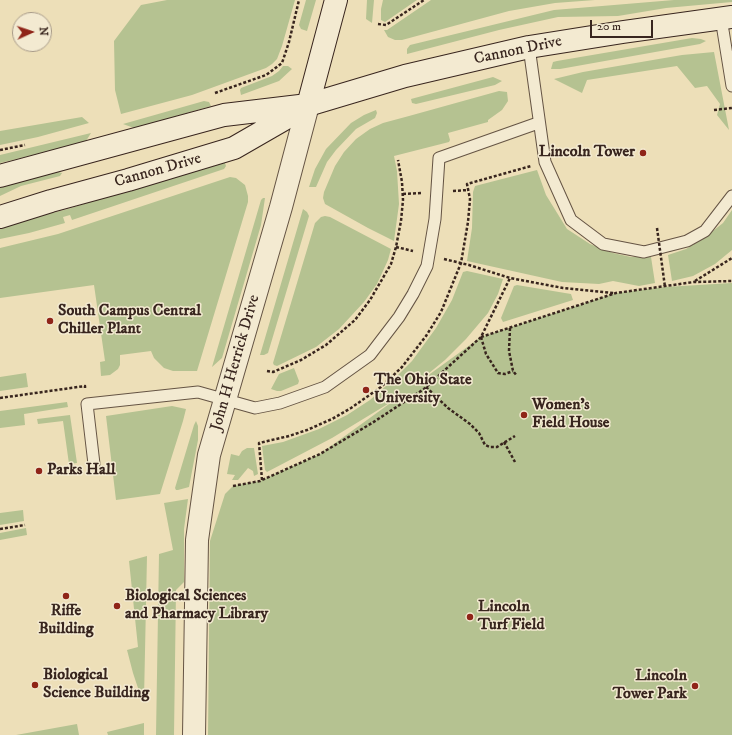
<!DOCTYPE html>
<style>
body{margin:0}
#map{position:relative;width:732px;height:735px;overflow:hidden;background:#eddfb8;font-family:"IM FELL DW Pica",serif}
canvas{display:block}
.north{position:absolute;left:12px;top:12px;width:40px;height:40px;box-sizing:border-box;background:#f3ead1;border:1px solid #a89b89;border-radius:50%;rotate:87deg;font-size:11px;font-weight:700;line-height:16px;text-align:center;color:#38251e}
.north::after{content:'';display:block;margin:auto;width:14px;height:18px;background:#8f2418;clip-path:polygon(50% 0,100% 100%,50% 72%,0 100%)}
.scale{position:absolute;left:590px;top:20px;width:63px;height:18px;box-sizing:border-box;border:2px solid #38251e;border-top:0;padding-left:5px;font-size:12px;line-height:14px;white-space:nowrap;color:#38251e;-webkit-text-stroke:3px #f3ead1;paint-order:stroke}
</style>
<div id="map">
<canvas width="732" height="735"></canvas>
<div class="north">N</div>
<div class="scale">20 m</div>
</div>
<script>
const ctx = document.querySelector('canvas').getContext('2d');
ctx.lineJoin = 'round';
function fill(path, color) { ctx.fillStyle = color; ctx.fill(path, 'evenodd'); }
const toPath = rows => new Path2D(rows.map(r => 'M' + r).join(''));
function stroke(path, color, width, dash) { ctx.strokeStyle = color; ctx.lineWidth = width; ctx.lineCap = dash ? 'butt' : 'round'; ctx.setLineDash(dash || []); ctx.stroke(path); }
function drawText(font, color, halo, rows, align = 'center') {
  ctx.font = font + ' "IM FELL DW Pica",serif'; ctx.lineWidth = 3; ctx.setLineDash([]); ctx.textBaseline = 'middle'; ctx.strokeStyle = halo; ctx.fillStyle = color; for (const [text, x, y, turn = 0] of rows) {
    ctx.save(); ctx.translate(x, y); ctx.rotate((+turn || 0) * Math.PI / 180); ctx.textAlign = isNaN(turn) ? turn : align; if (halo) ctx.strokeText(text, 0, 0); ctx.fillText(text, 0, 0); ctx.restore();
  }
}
fill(toPath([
 [167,0,295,0,282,46,277,59,272,64,266,68,192,95,121,114,115,90,114,41,141,5],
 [306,0,316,0,307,31,301,29,299,25],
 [367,0,374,0,372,23,366,19],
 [383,0,417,0,385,22,381,20,381,9],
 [431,0,595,0,555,3,509,11,402,40,395,40,388,37,384,30,387,30],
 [674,0,732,0,732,2,666,8,618,16,558,17,499,30,407,54,407,49,410,45,554,10],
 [692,38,701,39,706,41,700,44,560,69,551,69,553,62,557,61],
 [714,52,729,130,717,115,720,104,707,86,695,88,677,66,587,80,582,93,554,79,583,72,682,55],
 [283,66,288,66,292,69,279,81,241,95,240,90,241,88,272,76,279,71],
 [493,77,502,81,495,85,416,104,412,103,411,99],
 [499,91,507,92,508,101,502,110,488,120,488,122,448,133,450,140,449,142,394,156,397,171,399,204,394,241,368,228,325,204,323,198,324,192,335,166,344,152,356,139,370,129,383,123,409,116],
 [204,101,209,102,211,106,139,127,134,128,123,124],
 [376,110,377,113,375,118,356,129,336,150,327,162,316,187,309,187,315,169,326,149,351,123,364,115],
 [82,117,89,123,38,137,0,145,0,131],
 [91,133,86,141,79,144,0,163,0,155],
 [224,160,226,166,224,169,72,220,70,215,63,217,65,223,29,233,0,239,0,226,68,209],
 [537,170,546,195,567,229,590,244,613,253,631,257,651,257,655,283,639,286,613,281,599,284,562,282,467,261,472,228,473,192,475,186],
 [58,172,62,173,60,176,21,186,0,196,0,187,4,185],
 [230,177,236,178,245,185,248,196,248,202,197,371,173,371,164,368,154,358,151,351,120,355,120,365,118,369,110,375,101,376,100,362,105,361,94,285,0,298,0,248,58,234],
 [263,198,265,198,261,225,222,358,212,367,261,200],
 [303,209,307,212,309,216,268,353,264,355,260,355],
 [732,210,732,250,715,264,693,276,672,281,668,255,686,249,704,238,723,223],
 [325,216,330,217,391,249,388,260,377,284,364,302,339,329,316,347,277,366,274,365,273,363,315,223,321,217],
 [467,271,503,279,498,294,488,313,466,339,445,360,412,387,481,337,616,293,665,287,732,283,732,735,208,735,210,541,225,494,233,486,260,481,320,454,396,399,332,438,267,472,265,470,262,446,283,442,319,429,347,415,370,400,395,378,412,361,436,328,452,300,463,272],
 [517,285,571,294,573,300,503,322,501,318,514,286],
 [294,368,299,381,298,384,281,391,277,391,271,389,279,374],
 [26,373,28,387,0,391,0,377],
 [67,402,68,407,24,414,25,425,0,428,0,411],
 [172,406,186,409,183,421,160,494,116,500,106,416],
 [70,415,77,463,69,464,63,421,38,424,37,419],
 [196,421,198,426,198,440,189,487,178,490,176,490,175,488,194,425],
 [247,448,254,448,258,474,254,476,253,471,248,468,238,480,232,480,235,475,227,474,231,454,239,456,242,451],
 [188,499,184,529,184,582,176,590,174,735,156,735,159,554,173,550,164,503],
 [23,510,24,521,0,525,0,513],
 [26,528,27,535,0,540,0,533],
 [147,556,144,699,142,700,133,673,127,650,138,647,129,561],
 [144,723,144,735,108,735,107,732],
 [77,724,79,735,16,735]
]), '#b5c291');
const lane = toPath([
 [721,18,732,86],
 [529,47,545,162,571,220,603,244,644,252,687,241,705,231,732,196],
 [94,464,87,404,198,392,255,408,280,403,325,387,370,355,399,317,413,294,427,266,435,219,439,158,538,123]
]);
const street = toPath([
 [194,735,197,540,209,455,281,207,308,105]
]);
const secondary = toPath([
 [308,105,336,0],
 [0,176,224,115,308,105,405,76,529,47,623,32,732,17],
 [0,217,51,201,128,180,234,148,300,110]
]);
stroke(lane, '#655444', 13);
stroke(street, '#655444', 24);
stroke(secondary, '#38251e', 24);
stroke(toPath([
 [378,24,386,25,424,0],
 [215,93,266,75,282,63,289,42,299,0],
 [714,110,732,108],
 [0,150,25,145],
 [453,191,468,190],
 [403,194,422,193],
 [396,247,413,251],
 [444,259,469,265,510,278,563,288,614,293],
 [695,281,732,258],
 [510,328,509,351,513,371,517,376],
 [481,337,616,293,694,282,732,281],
 [481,337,486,354,498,373,505,374,513,371],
 [267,371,273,372,301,360,326,345,355,320,370,300,391,264,396,247,401,221,403,200,402,182,398,160],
 [426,387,448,408,470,424,479,433,485,445,490,447,497,447,515,436],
 [0,398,85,386,85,388],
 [504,442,515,462],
 [262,480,259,443,289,436,307,430,332,419,351,408,381,387,402,367,426,336,441,312,461,263,468,222,470,199,467,184,531,166],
 [233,486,260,481,320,454,372,423,424,389,481,337,510,278],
 [0,529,25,525]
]), '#38251e', 2.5, [3, 2]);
stroke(lane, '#f3ead1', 11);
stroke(street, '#f3ead1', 22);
stroke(secondary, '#f3ead1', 22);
stroke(toPath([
 [657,228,665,287]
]), '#38251e', 2.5, [3, 2]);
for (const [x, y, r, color] of [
 [643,153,4,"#8f2418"],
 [50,321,4,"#8f2418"],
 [366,390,4,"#8f2418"],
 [524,415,4,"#8f2418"],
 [39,471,4,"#8f2418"],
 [66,596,4,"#8f2418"],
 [117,606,4,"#8f2418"],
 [470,617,4,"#8f2418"],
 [35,685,4,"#8f2418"],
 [695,686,4,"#8f2418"]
]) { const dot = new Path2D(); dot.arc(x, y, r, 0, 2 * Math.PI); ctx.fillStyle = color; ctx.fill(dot); stroke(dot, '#f3ead1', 1.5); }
drawText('16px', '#38251e', '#f3ead1', [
 ["Cannon Drive",518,51,-12],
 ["Cannon Drive",158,171,-16],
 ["John H Herrick Drive",236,363,-74]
]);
drawText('bold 16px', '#38251e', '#f3ead1', [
 ["Lincoln Tower",635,153,"right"],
 ["South Campus Central",58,312],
 ["Chiller Plant",58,330],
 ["The Ohio State",374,381],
 ["University",374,399],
 ["Women's",532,406],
 ["Field House",532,424],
 ["Parks Hall",47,471],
 ["Biological Sciences",125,597],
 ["and Pharmacy Library",125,615],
 ["Lincoln",478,608],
 ["Turf Field",478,626],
 ["Riffe",66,612,"center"],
 ["Building",66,630,"center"],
 ["Biological",43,676],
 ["Science Building",43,694],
 ["Lincoln",687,677,"right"],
 ["Tower Park",687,695,"right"]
], 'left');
</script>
